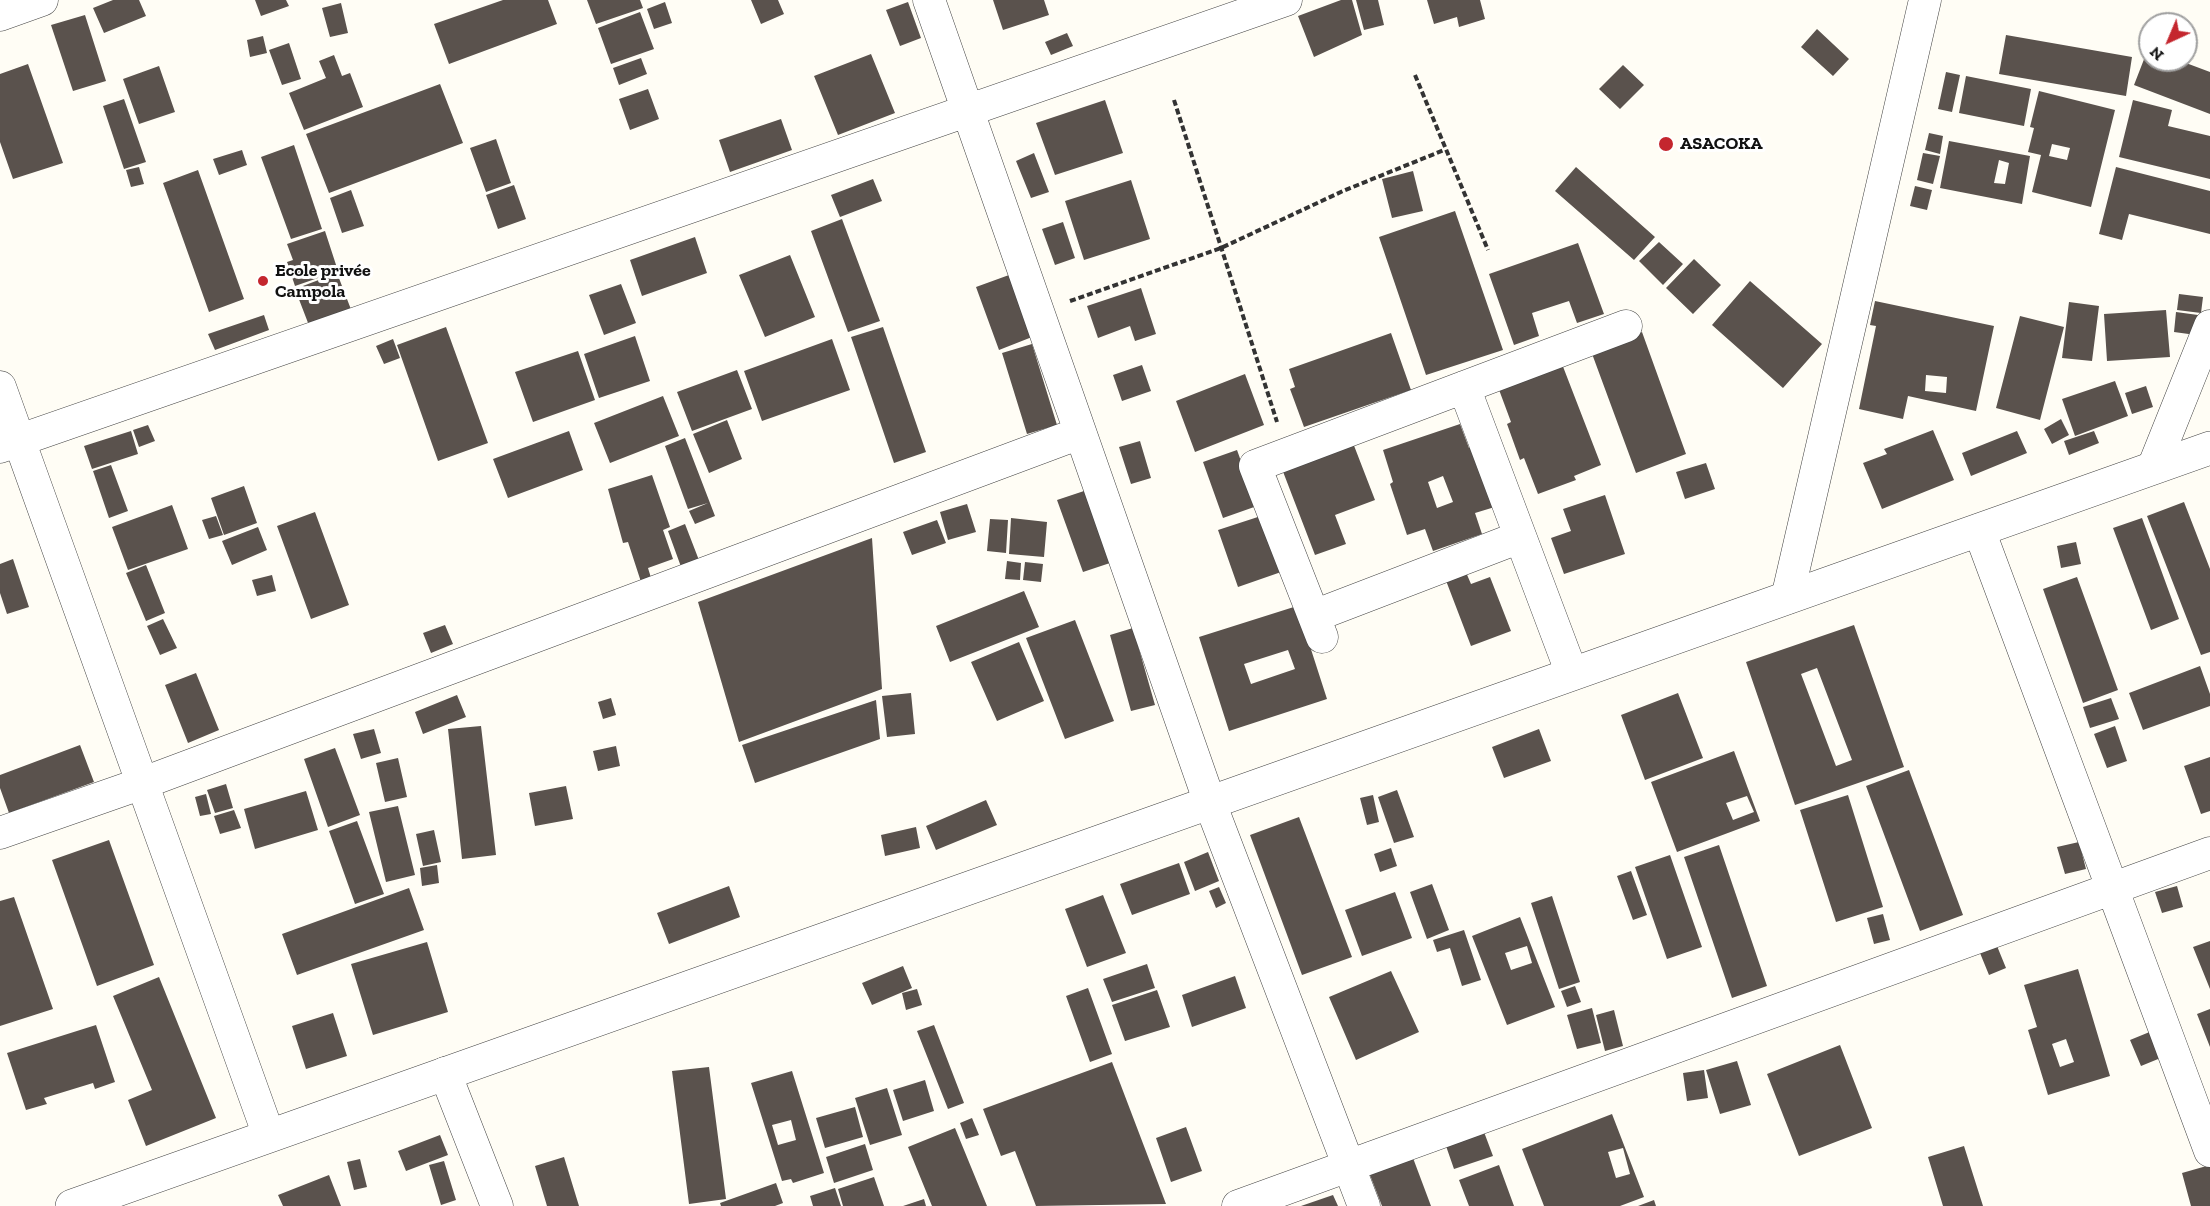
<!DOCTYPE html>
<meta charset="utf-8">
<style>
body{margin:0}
#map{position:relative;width:2210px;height:1206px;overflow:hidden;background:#fffdf5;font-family:"Zilla Slab",serif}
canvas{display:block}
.north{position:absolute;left:2138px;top:12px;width:60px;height:60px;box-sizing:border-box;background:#fff;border:2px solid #a0a0a0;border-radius:50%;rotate:224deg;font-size:16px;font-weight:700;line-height:24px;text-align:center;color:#111}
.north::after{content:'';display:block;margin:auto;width:21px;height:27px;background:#c4262e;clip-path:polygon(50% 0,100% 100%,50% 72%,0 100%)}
</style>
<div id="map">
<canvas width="2210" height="1206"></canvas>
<div class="north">N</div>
</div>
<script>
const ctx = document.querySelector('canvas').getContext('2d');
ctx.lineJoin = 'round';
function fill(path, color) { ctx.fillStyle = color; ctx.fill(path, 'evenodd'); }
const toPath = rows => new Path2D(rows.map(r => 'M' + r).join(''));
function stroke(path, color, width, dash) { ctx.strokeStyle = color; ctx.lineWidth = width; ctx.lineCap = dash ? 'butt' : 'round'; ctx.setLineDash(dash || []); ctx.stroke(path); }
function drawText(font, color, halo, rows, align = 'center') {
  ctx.font = font + ' "Zilla Slab",serif'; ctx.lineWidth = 6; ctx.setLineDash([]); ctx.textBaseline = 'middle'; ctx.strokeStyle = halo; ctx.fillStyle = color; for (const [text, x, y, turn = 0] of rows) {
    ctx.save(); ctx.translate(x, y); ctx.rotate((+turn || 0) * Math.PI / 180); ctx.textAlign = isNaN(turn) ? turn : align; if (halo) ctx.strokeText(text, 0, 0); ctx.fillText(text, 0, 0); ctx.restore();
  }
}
fill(toPath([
 [113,0,139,0,146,16,104,33,93,8],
 [255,0,286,0,289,6,261,16],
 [503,0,548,0,557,24,449,64,434,24],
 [587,0,640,0,643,8,596,24],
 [751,0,778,0,784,14,761,24],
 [993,0,1044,0,1049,15,1003,30],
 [1341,0,1352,0,1362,35,1314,57,1298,16],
 [1356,0,1378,0,1384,25,1364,30],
 [1427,0,1480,0,1485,19,1459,27,1457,17,1434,24],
 [665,2,672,23,654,29,647,9],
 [908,2,921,38,900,46,886,10],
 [341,3,348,33,330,37,322,8],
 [640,12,654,49,611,64,598,28],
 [85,15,106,81,73,91,51,25],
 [1817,29,1849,59,1833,76,1801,47],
 [1067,33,1073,46,1051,55,1045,42],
 [2006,35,2132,57,2126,96,1999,74],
 [263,36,267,53,250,57,247,40],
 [289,43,301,79,282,85,269,50],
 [2148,49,2150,60,2178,60,2210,72,2210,114,2134,85],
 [871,54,895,113,838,135,814,76],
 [334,55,342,76,350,73,363,107,304,130,289,93,326,78,319,61],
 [641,58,647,74,619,85,613,68],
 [28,64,63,163,13,179,0,142,0,74],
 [1623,65,1644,85,1620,109,1599,89],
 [159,66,175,112,139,124,123,79],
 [1946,72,1960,75,1952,112,1938,109],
 [1966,76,2031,89,2024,126,1959,113],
 [440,84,463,143,329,193,306,134],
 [648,89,659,119,630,130,619,99],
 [2039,91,2115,110,2091,207,2032,192,2041,155,2028,152,2034,128,2030,127],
 [2052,144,2070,148,2067,160,2049,156],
 [124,99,146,162,124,169,103,106],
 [1105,100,1123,153,1055,175,1036,123],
 [2133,100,2172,110,2168,126,2210,136,2210,179,2119,157],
 [781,119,792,150,730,172,719,140],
 [1929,133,1943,136,1940,154,1925,150],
 [496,139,511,183,486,192,470,148],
 [1949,141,2030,156,2022,204,1940,188],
 [1999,160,2009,163,2005,184,1994,183],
 [294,145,322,229,291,239,261,157],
 [242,150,247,165,219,175,213,159],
 [1034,153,1049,192,1031,198,1016,161],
 [1923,153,1940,156,1933,184,1917,180],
 [139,167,144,184,131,187,126,170],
 [1576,167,1655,237,1634,260,1555,191],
 [2116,167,2210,191,2210,234,2129,214,2122,240,2099,234],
 [198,170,244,299,209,312,163,183],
 [1413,171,1423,211,1392,218,1382,179],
 [873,179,882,201,840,217,831,195],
 [1131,180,1150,239,1084,260,1065,201],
 [514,185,526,219,498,229,486,195],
 [1915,186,1932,190,1927,210,1910,206],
 [351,190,364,226,342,233,330,198],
 [1455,211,1503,350,1426,375,1379,237],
 [842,219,880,321,848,332,811,231],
 [1063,222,1075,258,1055,265,1042,229],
 [325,231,338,271,295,286,287,262,293,260,287,244],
 [695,237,707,273,642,296,630,260],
 [1659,242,1683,264,1663,285,1639,261],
 [1578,243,1604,314,1577,323,1569,301,1532,313,1539,336,1514,345,1489,274],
 [790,255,815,317,765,337,739,275],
 [1694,259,1721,285,1693,314,1666,288],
 [337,273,352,312,310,328,295,289],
 [1009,275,1032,337,999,350,976,287],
 [1750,281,1822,344,1783,388,1712,325],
 [621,284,636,323,604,335,589,295],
 [1141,288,1156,334,1135,341,1130,326,1098,338,1087,306],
 [2179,294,2203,297,2201,313,2177,310],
 [1875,301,1994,326,1976,411,1908,396,1903,419,1859,409,1876,326,1870,325],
 [1926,375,1947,377,1946,393,1925,391],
 [2069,302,2099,306,2092,361,2062,358],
 [2166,310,2170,357,2107,361,2104,314],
 [2176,312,2198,315,2196,335,2174,332],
 [264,315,269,330,215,350,208,334],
 [2020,316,2064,327,2040,420,1996,408],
 [446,327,488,443,438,461,397,345],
 [883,327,926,452,894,463,851,337],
 [1642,332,1686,454,1636,473,1591,351],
 [1391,333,1411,390,1304,427,1290,389,1295,387,1289,369],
 [635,336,650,381,599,398,584,354],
 [393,339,400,358,384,364,376,346],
 [832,339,850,390,762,421,744,371],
 [1032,344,1057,425,1027,434,1002,353],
 [578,351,595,400,533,422,515,372],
 [1562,364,1601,465,1574,476,1576,480,1538,494,1524,458,1520,460,1507,424,1511,422,1498,387],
 [1142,365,1151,391,1122,401,1113,375],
 [737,370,752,409,692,431,677,392],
 [1245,374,1264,425,1195,452,1176,401],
 [2115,381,2128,416,2075,436,2062,399],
 [2146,386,2153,407,2132,414,2125,393],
 [663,396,679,436,610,463,594,423],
 [2061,419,2069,435,2052,444,2044,429],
 [727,420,742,459,709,473,693,434],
 [1460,424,1469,448,1477,445,1498,506,1475,513,1482,534,1433,551,1425,529,1407,535,1390,484,1393,482,1383,450],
 [1443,476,1453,502,1437,508,1428,482],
 [148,425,155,441,139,447,133,430],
 [1933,430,1954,480,1882,509,1863,463,1887,454,1884,449],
 [131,431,138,454,92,469,84,446],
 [569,431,583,470,508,498,493,459],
 [2017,431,2027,453,1971,476,1962,453],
 [2094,431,2099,443,2069,455,2064,441],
 [685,438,715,516,695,524,689,511,708,503,688,509,665,446],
 [1140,441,1151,478,1131,484,1119,447],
 [1353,443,1375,500,1335,515,1346,544,1315,555,1282,469],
 [1237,450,1257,506,1223,518,1203,462],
 [1706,463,1715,489,1685,499,1676,472],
 [111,465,128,511,109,518,93,471],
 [652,475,670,527,663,530,673,559,648,568,652,581,642,585,628,542,623,543,608,489],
 [244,486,257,523,224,535,211,498],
 [1087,490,1113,562,1083,572,1057,500],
 [1605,495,1625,554,1564,574,1551,538,1571,531,1563,509],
 [2184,502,2210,569,2210,652,2201,655,2147,516],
 [967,504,976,532,948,540,940,512],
 [172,505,188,549,128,570,112,527],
 [315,512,349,605,311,619,277,526],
 [1264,515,1284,571,1238,587,1218,530],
 [216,516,223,535,209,539,202,520],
 [1011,518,1047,522,1044,557,1009,554],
 [2142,518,2179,619,2151,630,2113,528],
 [990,519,1008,520,1006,553,987,551],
 [937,520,946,543,912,555,903,532],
 [685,524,702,568,684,575,668,531],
 [258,527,267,550,232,565,222,541],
 [872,538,882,689,739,742,698,602],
 [2076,542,2081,564,2061,568,2057,546],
 [13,559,29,607,7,614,0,593,0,564],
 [1007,561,1021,563,1020,580,1005,579],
 [1025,562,1043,564,1041,582,1023,580],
 [146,565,165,613,146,621,126,573],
 [1465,570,1471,584,1490,577,1511,631,1471,646,1445,578],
 [272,575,276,591,257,596,252,580],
 [2077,577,2118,690,2083,703,2043,589],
 [1024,591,1039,627,950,662,936,626],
 [1297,606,1327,699,1229,731,1199,637],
 [1288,650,1295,669,1251,684,1244,664],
 [163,619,177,648,160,655,147,626],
 [1075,620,1114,721,1065,739,1026,638],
 [445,625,453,644,431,653,423,633],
 [1854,625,1904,767,1795,805,1746,662],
 [1817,668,1852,760,1836,766,1801,674],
 [1133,628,1155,705,1131,711,1110,635],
 [1019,642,1044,701,997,721,971,662],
 [2200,666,2210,694,2210,706,2143,730,2129,693],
 [196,673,219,730,188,743,165,685],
 [911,693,915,734,887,737,882,696],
 [1678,693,1703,758,1645,780,1621,715],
 [457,695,466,717,423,734,415,712],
 [611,698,616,715,603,719,598,702],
 [2111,698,2119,719,2090,728,2083,707],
 [876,700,880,739,755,783,742,745],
 [481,726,496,855,462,859,448,729],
 [2115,726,2127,761,2107,768,2094,734],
 [374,729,381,753,361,759,353,734],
 [1539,729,1551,761,1504,778,1492,747],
 [80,745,94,782,9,813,0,788,0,775],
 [616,746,620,766,598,771,593,751],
 [335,748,360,815,328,827,304,759],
 [1734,751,1760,821,1677,852,1651,782],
 [1747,796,1754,812,1733,820,1726,803],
 [2210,757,2210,811,2201,814,2184,766],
 [398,758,407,797,385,802,376,763],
 [1909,770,1963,915,1920,931,1866,786],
 [226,784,233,808,215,813,207,790],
 [566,786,573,819,535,826,529,793],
 [1397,790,1414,837,1394,843,1378,797],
 [306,791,318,830,255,849,244,809],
 [206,794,211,814,200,816,195,797],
 [1373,795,1379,822,1367,825,1360,798],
 [1848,795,1883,907,1836,922,1800,810],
 [986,800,997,825,936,850,926,826],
 [398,806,415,875,386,882,369,812],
 [234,810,241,828,220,834,214,816],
 [1299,817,1352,957,1302,975,1250,835],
 [357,821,384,894,355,904,329,831],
 [916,827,920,848,885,856,881,835],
 [434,830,441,862,423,866,416,834],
 [109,840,154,965,97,986,52,860],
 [2079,842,2086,869,2065,874,2057,847],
 [1719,845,1767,986,1732,998,1684,857],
 [1391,848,1397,866,1380,872,1374,854],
 [1208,852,1219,881,1195,891,1184,862],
 [1670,855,1702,947,1667,959,1635,867],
 [1179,863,1190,894,1132,915,1120,884],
 [437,865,439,883,422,886,420,868],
 [1631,871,1647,915,1633,920,1617,876],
 [1432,884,1449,930,1427,939,1410,892],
 [729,886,740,917,669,944,657,913],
 [2177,886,2183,907,2162,913,2155,892],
 [1219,887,1226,903,1216,908,1209,891],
 [409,888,424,930,297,975,282,934],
 [1395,892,1412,938,1362,956,1345,910],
 [1103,895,1126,953,1087,967,1065,909],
 [1552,896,1580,982,1559,989,1531,903],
 [14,897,53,1009,0,1026,0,901],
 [1883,914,1890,940,1874,944,1867,918],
 [1520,917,1555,1007,1507,1025,1472,936],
 [1527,946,1532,963,1511,970,1505,953],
 [1464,930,1481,980,1462,986,1450,948,1437,952,1433,940],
 [2210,941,2210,989,2193,947],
 [427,942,448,1012,373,1035,351,964],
 [1997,946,2006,968,1989,975,1980,953],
 [1147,964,1155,988,1112,1002,1103,979],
 [903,966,912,988,872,1005,862,983],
 [2078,969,2110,1076,2048,1095,2028,1030,2037,1027,2024,985],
 [2066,1039,2074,1062,2060,1067,2052,1044],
 [1391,971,1419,1032,1356,1060,1329,997],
 [1235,976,1246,1008,1192,1027,1182,995],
 [159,977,216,1118,146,1146,128,1100,152,1090,113,996],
 [1575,986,1581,1002,1567,1007,1561,991],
 [1088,988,1112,1054,1090,1062,1066,996],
 [917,989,922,1005,906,1010,902,993],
 [1157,990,1170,1027,1125,1041,1112,1005],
 [1592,1008,1601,1043,1577,1049,1567,1015],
 [2210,1009,2210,1047,2197,1014],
 [1614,1010,1623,1046,1605,1051,1596,1015],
 [333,1013,347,1056,306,1069,292,1026],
 [96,1025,115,1082,95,1089,93,1083,44,1098,47,1104,26,1110,7,1053],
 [934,1025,964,1103,948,1109,917,1031],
 [2152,1031,2163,1057,2141,1066,2130,1040],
 [1840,1045,1872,1128,1799,1156,1767,1074],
 [1737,1061,1751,1105,1720,1114,1706,1070],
 [1112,1062,1166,1204,1036,1206,1015,1151,1001,1156,983,1109],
 [709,1067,726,1199,689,1204,672,1071],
 [1704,1070,1708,1098,1687,1101,1683,1073],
 [792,1071,824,1173,793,1183,791,1179,782,1181,751,1083],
 [791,1120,796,1140,778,1145,772,1125],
 [925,1080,934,1111,903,1121,893,1090],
 [887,1088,902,1135,870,1145,855,1098],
 [855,1107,863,1137,825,1148,816,1118],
 [1612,1114,1644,1197,1620,1206,1544,1206,1522,1149],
 [1623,1148,1630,1174,1616,1178,1608,1152],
 [972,1118,979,1135,966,1139,960,1123],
 [1186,1127,1202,1171,1171,1182,1156,1138],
 [955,1128,987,1206,932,1206,908,1147],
 [1484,1132,1493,1156,1454,1169,1446,1146],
 [440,1135,448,1155,406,1171,398,1151],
 [865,1144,873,1170,834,1183,826,1157],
 [1964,1146,1983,1206,1943,1206,1928,1157],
 [564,1157,579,1206,547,1206,535,1166],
 [1413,1158,1431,1206,1382,1206,1370,1175],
 [360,1159,367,1187,354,1190,347,1162],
 [444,1161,456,1200,441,1205,429,1165],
 [1499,1165,1514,1206,1469,1206,1459,1180],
 [2210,1165,2210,1206,2191,1206,2182,1173],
 [329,1175,341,1206,283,1206,278,1195],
 [874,1177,884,1206,843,1206,838,1189],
 [776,1183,783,1203,775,1206,721,1206,720,1203],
 [835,1188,841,1206,813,1206,810,1196],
 [1333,1195,1338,1206,1301,1206],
 [924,1199,926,1206,903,1206],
 [1654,1200,1656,1206,1638,1206]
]), '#5a524d');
const minor = toPath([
 [929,0,1210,803,1364,1206],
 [0,15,42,0],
 [0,387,269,1136],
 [1464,387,1572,674],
 [0,447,1286,0],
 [2153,468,2210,326],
 [1979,530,2210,1151],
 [1787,598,1925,0],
 [1314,616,1520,537],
 [1322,637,1255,466,1626,326],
 [0,833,143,783,1080,433],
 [445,1073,497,1206],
 [1238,1206,2210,853]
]);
const tertiary = toPath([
 [72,1206,2210,448]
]);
stroke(minor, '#444', 33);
stroke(tertiary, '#444', 34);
stroke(toPath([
 [1415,75,1488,250],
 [1174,100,1277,422],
 [1070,301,1221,248,1343,191,1444,150]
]), '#333', 4, [6, 3]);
stroke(minor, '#fff', 32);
stroke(tertiary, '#fff', 33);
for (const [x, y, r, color] of [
 [1666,144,8,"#c4262e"],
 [263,281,6,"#c4262e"]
]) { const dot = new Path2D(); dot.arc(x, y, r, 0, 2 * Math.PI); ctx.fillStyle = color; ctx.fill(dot); stroke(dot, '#fff', 2); }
drawText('bold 18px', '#111', '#fff', [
 ["ASACOKA",1680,144],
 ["Ecole privée",275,271],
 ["Campola",275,292]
], 'left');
</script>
